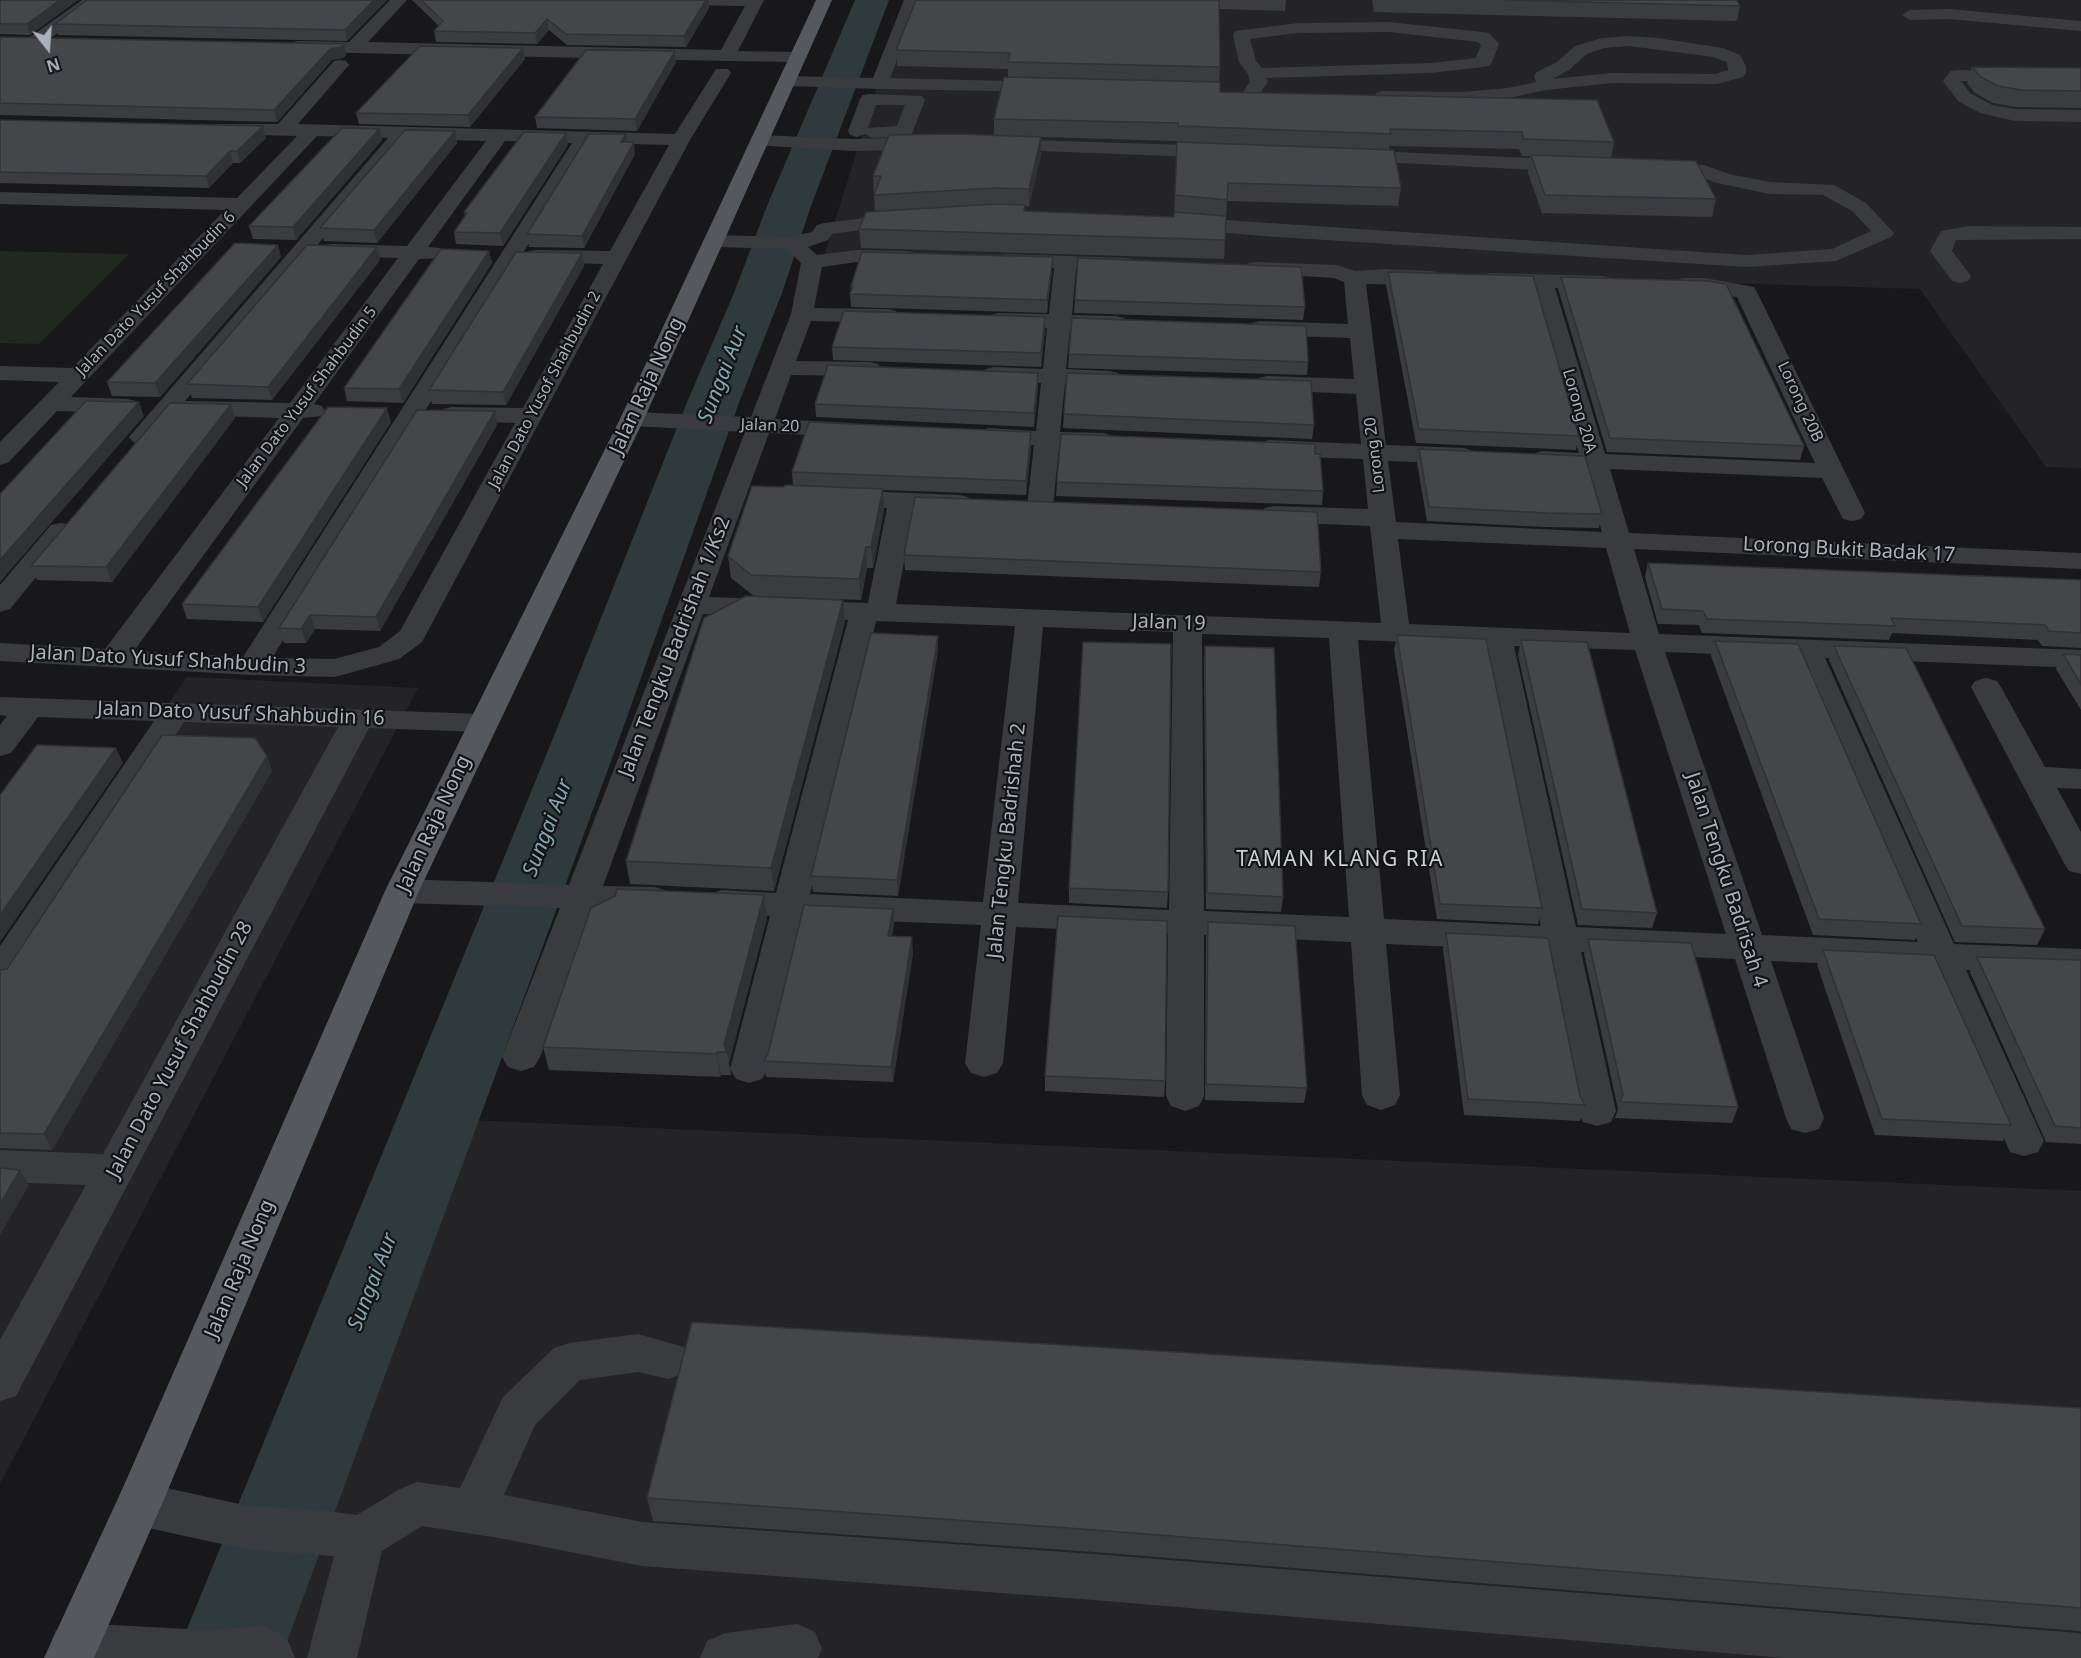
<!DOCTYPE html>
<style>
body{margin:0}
#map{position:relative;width:2081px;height:1658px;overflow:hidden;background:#18181a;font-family:"Noto Sans",sans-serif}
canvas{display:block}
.north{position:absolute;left:18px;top:18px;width:60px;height:60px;-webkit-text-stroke:4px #131315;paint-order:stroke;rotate:163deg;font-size:16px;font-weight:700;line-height:24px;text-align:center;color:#aab2b9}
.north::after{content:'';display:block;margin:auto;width:21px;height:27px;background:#aab2b9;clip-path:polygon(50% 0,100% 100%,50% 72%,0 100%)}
</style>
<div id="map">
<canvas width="2081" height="1658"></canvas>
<div class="north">N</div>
</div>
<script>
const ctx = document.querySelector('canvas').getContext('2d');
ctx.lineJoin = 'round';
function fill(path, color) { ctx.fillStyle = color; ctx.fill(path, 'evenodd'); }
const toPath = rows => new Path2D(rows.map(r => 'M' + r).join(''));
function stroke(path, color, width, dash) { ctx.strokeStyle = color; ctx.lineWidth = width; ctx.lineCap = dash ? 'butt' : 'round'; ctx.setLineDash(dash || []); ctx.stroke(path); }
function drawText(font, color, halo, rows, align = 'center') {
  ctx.font = font + ' "Noto Sans",sans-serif'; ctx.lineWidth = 4.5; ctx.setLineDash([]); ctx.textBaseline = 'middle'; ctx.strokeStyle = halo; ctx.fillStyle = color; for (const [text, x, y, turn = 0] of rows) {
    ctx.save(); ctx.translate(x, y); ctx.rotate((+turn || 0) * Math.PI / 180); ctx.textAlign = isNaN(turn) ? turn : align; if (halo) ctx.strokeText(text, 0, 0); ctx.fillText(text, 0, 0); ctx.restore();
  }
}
fill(toPath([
 [904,0,2081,0,2081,468,2046,467,1920,289,824,256],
 [187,677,418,688,0,1484,0,952],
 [469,1120,2081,1191,2081,1658,262,1658]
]), '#242427');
fill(toPath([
 [0,251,129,254,39,344,0,343]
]), '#202820');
fill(toPath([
 [855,0,889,0,811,206,782,293,740,400,622,731,281,1658,175,1658,556,731,688,400,734,293,767,206,855,0]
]), '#2e3a3e');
fill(toPath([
 [82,0,100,0,42,45,30,45,28,41,30,37,82,0],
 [390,0,407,0,368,42,721,50,745,6,677,5,669,0,764,0,738,51,798,52,804,53,807,57,804,61,798,62,727,61,353,53,299,51,293,50,290,46,293,42,299,41,349,42,390,0],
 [904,0,920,0,890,78,1047,82,1053,83,1056,87,1053,91,1047,92,879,89,787,86,781,85,778,81,781,77,787,76,873,78,904,0],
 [1949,9,2081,21,2081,31,1949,19,1910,20,1902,15,1910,10,1949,9],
 [1389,22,1483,32,1489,33,1499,44,1492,62,1489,66,1483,67,1431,73,1267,78,1268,82,1257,97,1251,98,1245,97,1242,93,1250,82,1248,74,1239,62,1233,35,1235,31,1298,23,1389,22],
 [1389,32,1478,42,1481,45,1476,58,1431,63,1262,68,1256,61,1250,39,1298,33,1389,32],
 [1629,36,1658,38,1723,48,1740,55,1746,66,1746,73,1743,77,1717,84,1612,83,1546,90,1508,98,1462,102,1383,101,1377,100,1374,96,1377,92,1383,91,1462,92,1508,88,1536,82,1534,76,1537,72,1557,62,1575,46,1602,38,1629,36],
 [1629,46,1713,57,1727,62,1728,70,1716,74,1612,73,1553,79,1569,70,1587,54,1604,48,1629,46],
 [340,60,346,61,349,65,298,124,675,134,716,69,728,69,731,73,690,140,422,642,399,659,335,677,252,675,0,661,0,643,105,649,279,418,188,415,178,411,151,442,142,445,133,442,129,437,388,138,317,136,71,397,127,399,136,401,139,406,136,411,127,413,57,411,9,462,0,465,0,442,59,382,0,380,0,366,72,368,225,210,0,204,0,192,237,198,297,136,218,134,211,132,209,128,211,124,278,124,334,61,340,60],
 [407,139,486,141,407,246,333,244,325,245,322,250,325,255,333,256,398,258,290,403,185,401,407,139],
 [505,141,572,143,243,657,134,651,303,418,322,416,325,411,322,406,314,404,419,259,440,258,443,253,440,248,428,247,505,141],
 [591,143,669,145,610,251,537,250,529,251,526,256,529,261,537,262,603,264,523,408,452,407,443,409,440,414,443,419,452,421,515,423,400,631,379,647,334,659,272,658,591,143],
 [1957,70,2081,72,2081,82,1961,81,1970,93,1992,105,2015,109,2081,110,2081,122,2015,121,1980,113,1958,101,1943,81,1951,71,1957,70],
 [869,94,922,96,925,100,911,136,873,138,865,134,857,137,850,135,848,131,860,99,863,95,869,94],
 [876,105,905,105,897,126,868,128,876,105],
 [760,135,853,139,929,137,936,139,939,143,936,147,929,149,853,151,753,145,750,141,753,137,760,135],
 [996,139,1220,146,1227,148,1230,152,1227,156,1220,158,989,149,986,145,989,141,996,139],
 [1350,150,1574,160,1581,162,1584,166,1581,170,1574,172,1343,160,1340,156,1343,152,1350,150],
 [1655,163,1704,165,1729,174,1770,182,1834,185,1866,203,1894,233,1891,237,1836,261,1746,267,1263,236,1181,229,1174,227,1171,223,1174,219,1181,217,1746,255,1832,249,1871,231,1852,211,1823,195,1770,194,1717,183,1701,177,1648,173,1645,169,1648,165,1655,163],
 [905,213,912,215,915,219,912,223,832,234,828,240,808,247,817,255,857,250,905,251,913,252,916,257,913,262,905,263,857,262,822,267,814,308,888,309,896,311,899,316,896,321,888,323,811,321,796,361,870,362,878,364,882,369,878,374,870,376,791,375,775,419,852,423,861,425,864,430,861,435,852,437,769,433,709,597,868,603,887,508,830,504,826,498,830,492,839,490,959,495,968,497,972,503,968,509,959,511,914,509,896,604,1381,623,1370,526,1274,522,1265,520,1261,514,1265,508,1274,506,1368,509,1363,459,1269,456,1260,453,1256,448,1260,443,1269,440,1361,444,1356,394,1267,390,1259,388,1255,383,1259,378,1267,376,1354,379,1350,338,1260,335,1252,333,1249,328,1252,323,1260,321,1348,324,1344,282,1334,278,1249,273,1246,268,1249,263,1257,262,1336,265,1356,271,1385,269,1432,271,1440,273,1443,278,1440,283,1432,285,1366,284,1386,445,1464,448,1473,451,1477,456,1473,461,1464,464,1388,461,1396,522,1602,532,1584,468,1542,467,1533,464,1529,459,1533,454,1542,451,1579,453,1533,288,1481,285,1478,280,1481,275,1489,273,1603,276,1611,278,1614,283,1611,288,1603,290,1555,288,1605,454,1815,463,1737,297,1705,292,1684,292,1676,290,1673,285,1676,280,1684,278,1705,278,1754,287,1757,292,1865,513,1861,519,1852,521,1843,519,1822,478,1610,469,1629,533,2081,553,2081,569,1634,549,1659,634,2081,650,2081,668,1825,658,1954,944,2081,949,2081,975,1966,970,2044,1141,2038,1152,2024,1156,2010,1152,1929,968,1771,961,1824,1118,1819,1129,1805,1133,1791,1129,1786,1118,1735,959,1581,952,1616,1111,1611,1122,1597,1126,1583,1122,1578,1111,1546,951,1386,944,1400,1095,1395,1105,1381,1110,1367,1105,1362,1095,1351,942,1204,935,1204,1096,1199,1106,1185,1111,1171,1106,1166,1096,1168,934,1016,927,1003,1063,997,1073,984,1077,971,1073,965,1063,981,925,805,918,768,1069,762,1079,749,1083,736,1079,730,1069,770,916,722,914,710,910,705,902,710,894,722,890,776,893,848,620,703,614,603,886,655,887,667,891,672,899,667,907,655,911,594,909,540,1057,534,1067,521,1071,508,1067,502,1057,560,908,402,903,390,899,385,891,390,883,402,879,569,885,745,432,632,426,623,424,620,419,623,414,632,412,751,417,791,314,801,263,787,249,714,247,707,245,703,241,707,237,714,235,789,237,812,232,817,225,824,223,905,213],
 [1398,539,1606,548,1630,633,1409,624,1398,539],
 [876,621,1015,626,983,902,810,894,876,621],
 [1043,627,1173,632,1169,910,1018,903,1043,627],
 [1202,634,1329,638,1349,917,1204,911,1202,634],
 [1358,640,1484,645,1541,926,1384,919,1358,640],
 [1514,646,1635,650,1726,934,1576,927,1514,646],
 [1665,652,1795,657,1918,942,1762,935,1665,652],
 [1969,226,2081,227,2081,239,1956,240,1952,251,1971,276,1968,281,1960,283,1952,281,1930,251,1941,231,1969,226],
 [1008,254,1124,258,1132,259,1135,264,1132,269,1124,270,1076,269,1072,315,1116,316,1124,318,1127,323,1124,328,1116,330,1070,329,1066,369,1110,371,1118,373,1122,378,1118,383,1110,385,1065,384,1060,432,1104,433,1113,436,1117,441,1113,446,1104,449,1059,447,1053,506,1049,512,1040,514,1031,512,1027,506,1034,445,988,444,979,441,975,436,979,431,988,428,1036,431,1041,383,994,381,986,379,982,374,986,369,994,367,1043,369,1047,328,999,327,991,325,988,320,991,315,999,313,1049,314,1054,268,1000,265,997,260,1000,255,1008,254],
 [61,523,71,525,74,531,10,609,0,612,0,585,51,525,61,523],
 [1986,678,1997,681,2001,687,2045,767,2081,769,2081,789,2057,788,2081,832,2081,874,2069,871,2064,863,1971,687,1975,681,1986,678],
 [0,697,482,714,493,716,497,723,493,730,482,732,369,728,16,1396,0,1401,0,1340,86,1185,0,1182,0,1150,103,1154,338,727,184,722,13,983,0,987,0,946,154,721,38,717,11,753,0,756,0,725,7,716,0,715,0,697],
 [638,1334,684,1347,691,1360,684,1373,669,1379,638,1372,580,1380,535,1425,504,1495,642,1522,1094,1554,2079,1633,2081,1634,2081,1658,1784,1658,1094,1600,642,1566,499,1538,422,1526,382,1551,357,1658,307,1658,334,1556,249,1550,139,1526,122,1519,116,1504,122,1489,139,1482,249,1506,311,1509,357,1515,400,1489,417,1482,460,1488,503,1397,554,1348,569,1343,638,1334],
 [74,1623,206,1630,263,1626,281,1634,288,1641,295,1658,54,1658,49,1647,56,1630,74,1623],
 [797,1624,815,1632,822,1649,818,1658,700,1658,707,1641,725,1633,797,1624]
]), '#393b3f');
fill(toPath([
 [816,0,832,0,644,419,419,891,162,1504,94,1658,44,1658,121,1492,385,891,620,419,816,0]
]), '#55595e');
fill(toPath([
 [0,0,78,0,30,35,0,34],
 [387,0,347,41,58,35,55,24],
 [412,0,708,0,709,8,686,47,567,45,549,30,537,44,436,42,434,31,439,26],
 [916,0,1286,0,1285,11,1219,9,1220,67,1219,82,1220,92,1614,142,1611,158,1716,199,1712,217,1542,213,1528,173,1530,156,1522,156,1519,149,1389,146,1389,150,1401,188,1398,206,1227,201,1224,259,861,248,859,229,875,212,873,176,994,135,994,119,1008,78,1008,69,897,66,896,50],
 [1041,137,1177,141,1174,217,1025,211,1025,206,1029,207,1041,154],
 [1372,0,1737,0,1740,6,1737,21,1374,12],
 [0,37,344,44,346,55,343,58,332,60,277,122,0,115],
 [523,48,525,59,470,127,359,124,356,113],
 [675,51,676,62,637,131,537,128,535,117],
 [1972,67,2081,68,2081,108,2015,107,1993,103,1975,93,1967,83],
 [0,120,266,138,240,163,233,163,209,188,0,183],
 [379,129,382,140,296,240,253,239,249,226],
 [455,131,457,143,377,243,324,241,320,228],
 [626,134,627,142,635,154,584,248,529,247,527,234],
 [568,145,503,246,456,244,454,232,465,216,464,212],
 [489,251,492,263,403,403,347,401,344,388],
 [582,253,584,266,506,405,432,404,429,390],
 [281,257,160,397,112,396,107,382],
 [380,260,272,400,192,398,187,384],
 [1052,269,1047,313,851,307,850,294,851,291,851,286],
 [1388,272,1579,436,1576,450,1416,443,1386,285],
 [1561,277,1804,446,1800,460,1607,452,1558,289],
 [1075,300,1305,307,1303,320,1074,313],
 [1045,330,1041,367,833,360,832,347],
 [1069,354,1308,362,1307,375,1068,368],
 [1038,373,1038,386,1034,427,816,417,815,404],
 [231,404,235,418,112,582,37,580,31,566],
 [1064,414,1314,425,1312,439,1063,428],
 [391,422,263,622,187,619,182,604],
 [497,425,380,631,315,629,306,643,284,643,279,628],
 [1031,446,1026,495,883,490,884,510,873,568,867,568,861,600,754,596,731,578,728,556,784,487,793,486,792,472],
 [1419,449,1602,514,1599,528,1545,527,1427,521,1417,463],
 [1057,482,1323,491,1322,505,1056,496],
 [904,555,1321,572,1319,587,950,572,905,570],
 [1648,563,2081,580,2081,648,2042,646,2038,640,1892,633,1889,640,1702,633,1699,625,1658,624,1645,577],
 [843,600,845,622,774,891,630,884,626,861],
 [1397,635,1542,908,1538,924,1437,919,1394,650],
 [1521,640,1657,913,1652,928,1578,925,1518,655],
 [1715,641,1921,924,1915,940,1813,935,1711,656],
 [1205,646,1283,897,1281,912,1206,909,1204,660],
 [1834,646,2045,929,2037,945,1955,942,1829,660],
 [938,650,898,896,813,892,811,876],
 [2063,654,2081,655,2081,710,2056,669],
 [267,756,272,771,52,1150,0,1148,0,970,7,969],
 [1069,888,1168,892,1167,908,1069,903],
 [767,918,729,1063,731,1075,721,1075,720,1077,549,1070,543,1047],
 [1208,922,1307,1088,1304,1103,1205,1100,1206,937],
 [894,924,892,936,913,953,893,1082,766,1077,764,1061],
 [1446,933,1580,1096,1585,1105,1580,1121,1464,1115,1443,949],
 [1588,939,1738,1107,1732,1123,1615,1118,1618,1109,1584,954],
 [1823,950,2011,1125,2003,1141,1875,1135,1817,965],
 [1977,957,2081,960,2081,1144,2046,1142,1970,972],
 [1045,1076,1165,1081,1164,1097,1045,1091],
 [2081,1408,2081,1632,2079,1631,1094,1552,653,1521,647,1498]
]), '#3a3c40');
fill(toPath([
 [60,0,78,0,30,35,27,24],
 [374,0,387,0,347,41,345,30],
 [706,0,708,0,709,8,686,47,684,36],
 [547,19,549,30,537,44,535,33],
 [344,44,346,55,343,58,332,60,277,122,274,110,330,49],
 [523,48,525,59,470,127,468,115],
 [675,51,676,62,637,131,635,119],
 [263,126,266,138,240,163,237,151],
 [379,129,382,140,296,240,293,227],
 [455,131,457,143,377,243,374,230],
 [566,133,568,145,503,246,500,233],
 [626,134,628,146,621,142],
 [1041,137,1041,154,1029,207,1029,189],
 [634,142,635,154,584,248,582,236],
 [230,151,233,163,209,188,206,176],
 [278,245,281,257,160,397,155,383],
 [377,247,380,260,272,400,268,387],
 [489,251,492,263,403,403,399,389],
 [582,253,584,266,506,405,503,392],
 [1053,257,1052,269,1047,313,1047,300],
 [1045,317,1045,330,1041,367,1041,353],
 [1038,373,1038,386,1034,427,1034,413],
 [139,402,144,416,0,582,0,560],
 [231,404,235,418,112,582,106,567],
 [387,408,391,422,263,622,258,607],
 [495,411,497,425,380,631,376,617],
 [1031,432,1031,446,1026,495,1026,481],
 [883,489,884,510,873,568,871,547],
 [866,547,867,568,861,600,859,579],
 [843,600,845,622,774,891,771,868],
 [310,615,315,629,306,643,301,629],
 [938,636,938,650,898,896,897,880],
 [116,748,123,763,0,942,0,915],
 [267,756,272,771,52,1150,44,1134],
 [764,895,767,918,729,1063,727,1052,724,1045],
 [893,909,894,924,889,952,888,936],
 [912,937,913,953,893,1082,891,1067],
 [717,1052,721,1075,720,1077,717,1054],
 [20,1170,29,1185,0,1235,0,1204]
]), '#303134');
const building = toPath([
 [0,0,60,0,27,24,0,24,0,0],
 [87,0,374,0,345,30,55,24,87,0],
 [421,0,706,0,684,36,566,34,547,19,535,33,434,31,443,21,421,0],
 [916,0,1219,0,1220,67,1008,62,1010,53,896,50,916,0],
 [1504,0,1737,0,1740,6,1504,0],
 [0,37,344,44,341,47,330,49,274,110,0,103,0,37],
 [420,46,523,48,468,115,356,113,420,46],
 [586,50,675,51,635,119,535,117,586,50],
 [1972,67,2081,68,2081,91,2021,90,1998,86,1981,77,1972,67],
 [1004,77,1220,82,1220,92,1597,100,1614,142,1524,139,1522,132,1390,129,1391,134,1178,126,1178,123,994,119,1004,77],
 [0,120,263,126,237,151,230,151,206,176,0,172,0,120],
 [342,128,379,129,293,227,249,226,342,128],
 [405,130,455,131,374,230,320,228,405,130],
 [524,132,566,133,500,233,454,232,467,213,464,212,524,132],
 [589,134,626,134,621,142,634,142,582,236,527,234,589,134],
 [956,134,1041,137,1029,189,995,188,874,195,881,176,873,176,889,135,956,134],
 [1177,142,1394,150,1401,188,1228,183,1227,200,1175,195,1177,142],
 [1531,155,1696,161,1716,199,1545,195,1531,155],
 [995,204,1025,205,1024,211,1174,217,1174,212,1226,216,1225,240,859,229,866,212,995,204],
 [235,243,278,245,155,383,107,382,235,243],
 [307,245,377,247,268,387,187,384,307,245],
 [441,249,489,251,399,389,344,388,441,249],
 [516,252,582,253,503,392,429,390,516,252],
 [862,252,1053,257,1047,300,850,294,853,286,851,286,862,252],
 [1078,258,1301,267,1305,307,1075,300,1078,258],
 [1388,272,1533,276,1579,436,1419,429,1388,272],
 [1561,277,1708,281,1726,284,1804,446,1610,438,1561,277],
 [844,311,1045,317,1041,353,832,347,844,311],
 [1072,318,1306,326,1308,362,1069,354,1072,318],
 [828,365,1038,373,1034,413,815,404,828,365],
 [1067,373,1311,381,1314,425,1064,414,1067,373],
 [86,401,139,402,0,560,0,494,86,401],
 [170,403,231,404,106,567,31,566,170,403],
 [328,407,387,408,258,607,182,604,328,407],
 [417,410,495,411,376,617,310,615,301,629,279,628,417,410],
 [809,422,1031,432,1026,481,792,472,809,422],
 [1061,434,1315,444,1315,454,1320,454,1323,491,1057,482,1061,434],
 [1419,449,1585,456,1602,514,1547,513,1429,507,1419,449],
 [785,485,883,489,871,547,866,547,859,579,751,575,728,556,752,486,784,487,785,485],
 [915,497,1317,512,1321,572,904,555,915,497],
 [1648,563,2081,580,2081,633,2049,631,2045,625,1891,618,1895,626,1707,619,1703,611,1662,609,1648,563],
 [746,596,843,600,771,868,626,861,704,618,746,596],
 [871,633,938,636,897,880,811,876,871,633],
 [1397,635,1486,639,1542,908,1440,904,1397,635],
 [1521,640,1587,642,1657,913,1582,909,1521,640],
 [1715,641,1798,644,1921,924,1819,919,1715,641],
 [1083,642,1171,644,1168,892,1069,888,1083,642],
 [1205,646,1274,648,1283,897,1207,893,1205,646],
 [1834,646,1906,648,2045,929,1962,926,1834,646],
 [2063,654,2081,655,2081,684,2063,654],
 [162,735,255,738,267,756,44,1134,0,1133,0,970,7,969,162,735],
 [37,745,116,748,0,915,0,795,37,745],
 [617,889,764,895,724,1045,727,1052,717,1052,717,1054,543,1047,591,908,615,896,617,889],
 [804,905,893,909,888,936,912,937,891,1067,764,1061,768,1054,804,905],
 [1058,916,1167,921,1165,1081,1045,1076,1058,916],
 [1208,922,1295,926,1307,1088,1206,1084,1208,922],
 [1446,933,1548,938,1580,1096,1585,1105,1468,1099,1446,933],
 [1588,939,1691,943,1738,1107,1620,1102,1623,1095,1588,939],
 [1823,950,1934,955,2011,1125,1882,1119,1823,950],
 [1977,957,2081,960,2081,1128,2055,1126,1977,957],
 [0,1168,20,1170,0,1204,0,1168],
 [692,1322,2081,1408,2081,1608,1095,1530,647,1498,692,1322]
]);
fill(building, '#44464a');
stroke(building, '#303134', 1.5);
drawText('16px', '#aab2b9', '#131315', [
 ["Jalan Dato Yusuf Shahbudin 6",156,294,-46],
 ["Jalan Dato Yusof Shahbudin 2",545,390,-62],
 ["Jalan Dato Yusuf Shahbudin 5",307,397,-53],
 ["Lorong 20B",1800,402,65],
 ["Lorong 20A",1579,411,74],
 ["Jalan 20",770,426,2],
 ["Lorong 20",1375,455,-97]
]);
drawText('20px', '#aab2b9', '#131315', [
 ["Jalan Raja Nong",647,386,-65],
 ["Lorong Bukit Badak 17",1849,550,3],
 ["Jalan 19",1169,623,2],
 ["Jalan Tengku Badrishah 1/Ks2",675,647,-69],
 ["Jalan Dato Yusuf Shahbudin 3",168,660,3],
 ["Jalan Dato Yusuf Shahbudin 16",241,714,2],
 ["Jalan Raja Nong",434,824,-65],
 ["Jalan Tengku Badrishah 2",1007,841,-84],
 ["Jalan Tengku Badrisah 4",1726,880,72],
 ["Jalan Dato Yusuf Shahbudin 28",180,1050,-62],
 ["Jalan Raja Nong",240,1269,-67]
]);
drawText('italic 21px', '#82a7b4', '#131315', [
 ["Sungai Aur",723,375,-69],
 ["Sungai Aur",548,828,-69],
 ["Sungai Aur",373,1282,-69]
]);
ctx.letterSpacing = '1.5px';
drawText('21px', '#cbd0d5', '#131315', [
 ["TAMAN KLANG RIA",1340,860]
]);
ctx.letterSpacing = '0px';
</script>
